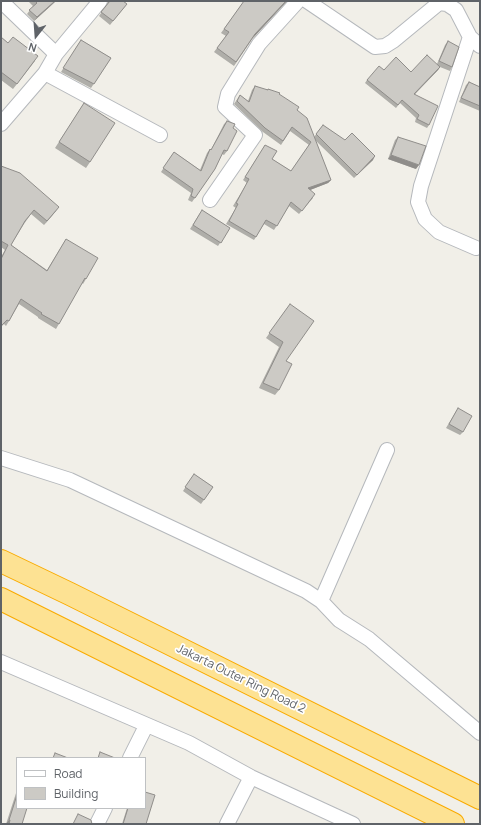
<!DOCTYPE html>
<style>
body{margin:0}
#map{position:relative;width:481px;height:825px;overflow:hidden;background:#f1efe8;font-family:Manrope,sans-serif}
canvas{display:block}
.frame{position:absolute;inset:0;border:2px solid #5f6368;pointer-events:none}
.legend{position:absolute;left:16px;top:757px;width:130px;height:52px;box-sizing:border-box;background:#fff;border:1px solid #bfc1c3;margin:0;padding:5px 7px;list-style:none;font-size:12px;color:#5f6368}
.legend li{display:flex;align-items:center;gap:8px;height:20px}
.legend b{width:20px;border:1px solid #bfc1c3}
.north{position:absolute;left:16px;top:16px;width:40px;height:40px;-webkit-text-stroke:3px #fff;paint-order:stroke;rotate:197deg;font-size:11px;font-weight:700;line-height:16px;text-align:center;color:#5f6368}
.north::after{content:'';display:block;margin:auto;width:14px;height:18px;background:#5f6368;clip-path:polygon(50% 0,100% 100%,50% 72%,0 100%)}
</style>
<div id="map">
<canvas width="481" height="825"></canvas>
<div class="frame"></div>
<ul class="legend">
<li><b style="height:5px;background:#fff"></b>Road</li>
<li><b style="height:11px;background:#cccac5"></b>Building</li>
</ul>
<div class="north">N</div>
</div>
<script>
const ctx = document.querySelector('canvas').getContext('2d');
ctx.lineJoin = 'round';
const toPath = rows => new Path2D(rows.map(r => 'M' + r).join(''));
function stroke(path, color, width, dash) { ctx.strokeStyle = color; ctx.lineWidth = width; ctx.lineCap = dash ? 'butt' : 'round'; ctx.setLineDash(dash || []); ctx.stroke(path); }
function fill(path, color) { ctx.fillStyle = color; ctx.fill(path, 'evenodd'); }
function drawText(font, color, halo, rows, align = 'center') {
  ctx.font = font + ' Manrope,sans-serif'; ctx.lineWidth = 3.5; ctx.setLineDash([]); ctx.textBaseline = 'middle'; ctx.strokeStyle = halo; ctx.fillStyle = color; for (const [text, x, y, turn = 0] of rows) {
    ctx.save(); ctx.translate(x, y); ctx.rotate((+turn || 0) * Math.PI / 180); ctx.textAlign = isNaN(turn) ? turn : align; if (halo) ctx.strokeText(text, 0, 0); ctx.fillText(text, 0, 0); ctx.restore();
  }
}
const street = toPath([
 [1,1,56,54],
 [307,1,375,47,385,46,393,41,439,3,447,4,456,10,470,37,480,46],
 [470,37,421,186,418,202,425,219,439,232,476,248],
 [45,73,160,135],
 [1,124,45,73,56,54,100,1],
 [210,200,255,135,225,107,228,94,259,44,298,1],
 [1,458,70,480,306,591,321,601,339,620,369,639,480,733],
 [321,601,387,450],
 [1,662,189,743,251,777,353,824],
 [130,758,146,726],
 [97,824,105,808],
 [227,824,251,777]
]);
const highway = toPath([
 [1,561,70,594,480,798],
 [1,599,453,824]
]);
stroke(street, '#b5b8bc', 16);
stroke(highway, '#f9ab00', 24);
stroke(street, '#fff', 14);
stroke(highway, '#fde293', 22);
fill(toPath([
 [28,1,56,1,34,21,27,14,33,6],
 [108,1,123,1,127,4,110,25,99,16,107,5],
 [244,1,287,1,253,38,234,66,214,52,226,36,221,33],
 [1,37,8,43,35,61,13,89,1,80],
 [81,40,111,58,91,88,61,72],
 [448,41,452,67,450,71,440,67,438,70,415,94,429,125,427,128,415,122,416,118,400,103,396,108,365,83,367,80,384,70,411,72,437,64,445,45],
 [469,82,480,87,480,111,459,102,466,85],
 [255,86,267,90,268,89,279,94,297,110,314,137,323,125,373,160,354,178,315,140,331,180,328,183,310,190,313,198,299,214,289,206,274,230,264,224,254,240,226,224,236,208,233,206,247,183,243,180,265,145,272,159,291,171,309,145,290,131,281,145,263,132,234,104,240,95,248,101,252,90],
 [84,103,90,162,86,168,55,148],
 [227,121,233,128,227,151,224,155,222,154,215,169,192,202,188,200,191,193,161,172,174,152,200,170,207,153,210,149,211,150,224,124],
 [398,137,416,169,388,159,395,140],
 [1,166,56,211,44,225,31,214,24,224,11,245,47,270,66,239,86,279,83,284,82,283,56,329,38,318,38,317,19,304,6,326,4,324,1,327,1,257,5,250,1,247],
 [202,210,230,228,218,246,190,229],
 [290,304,286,361,279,390,275,395,259,388,279,347,266,338],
 [458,408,463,432,460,435,446,428],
 [194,474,213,487,201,504,183,491],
 [17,790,17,808,22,824,6,824],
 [127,808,145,808,146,824,122,824]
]), '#afaea9');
fill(toPath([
 [55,1,56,1,34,21,37,17],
 [286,1,287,1,253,38,255,34],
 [440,67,438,70,412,97,414,94],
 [391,155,419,165,416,169,388,159],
 [375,156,373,160,354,178,357,175],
 [331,180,328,183,305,192,308,188],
 [59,207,56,211,44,225,47,221],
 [9,820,10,820,8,824,6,824]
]), '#8f8d8a');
const building = toPath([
 [35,1,55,1,37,17,29,10,37,3,35,1],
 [110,1,123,1,127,4,113,21,101,12,110,1],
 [244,1,286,1,255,34,236,62,217,48,229,32,224,29,244,1],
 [1,37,8,43,13,37,38,56,17,84,1,72,1,37],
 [81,40,111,58,94,84,63,68,81,40],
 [448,41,459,47,452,67,439,61,448,41],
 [427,55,440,67,414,94,438,106,429,125,417,119,419,115,402,100,398,105,367,80,379,66,384,70,396,57,411,72,427,55],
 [469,82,480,87,480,106,461,98,469,82],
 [255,86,268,90,268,89,280,93,279,94,299,107,297,110,307,118,331,180,308,188,315,194,302,211,291,202,277,226,266,220,256,237,229,221,238,204,236,203,249,179,245,177,265,145,277,151,272,159,291,171,311,142,292,127,283,141,265,128,237,101,240,95,249,102,255,86],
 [84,103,115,123,90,162,59,142,84,103],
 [227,121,235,124,233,128,237,131,227,151,224,150,215,169,195,198,191,196,193,189,163,168,174,152,201,171,210,149,211,150,227,121],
 [323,125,345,140,352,133,375,156,357,175,316,134,323,125],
 [398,137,426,146,419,165,391,155,398,137],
 [1,166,20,173,59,207,47,221,34,210,25,221,11,245,47,271,66,239,98,258,86,279,85,278,59,324,41,314,42,313,21,299,9,321,7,320,1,326,1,259,8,245,1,241,1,166],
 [202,210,230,228,221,243,193,225,202,210],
 [290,304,314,321,286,361,292,364,279,390,263,383,283,342,269,333,290,304],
 [458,408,472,416,463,432,449,424,458,408],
 [194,474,213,487,204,500,185,487,194,474],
 [100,752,115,758,98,758,100,752],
 [55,753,68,758,53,758,55,753],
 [145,792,155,795,146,824,123,824,128,808,145,808,145,792],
 [17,795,17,808,27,808,22,824,9,824,10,820,9,820,17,795],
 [78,814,91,820,92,824,73,824,78,814]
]);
fill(building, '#cccac5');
stroke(building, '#8f8d8a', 1);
drawText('12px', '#5f6368', '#fff', [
 ["Jakarta Outer Ring Road 2",241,679,26]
]);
</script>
